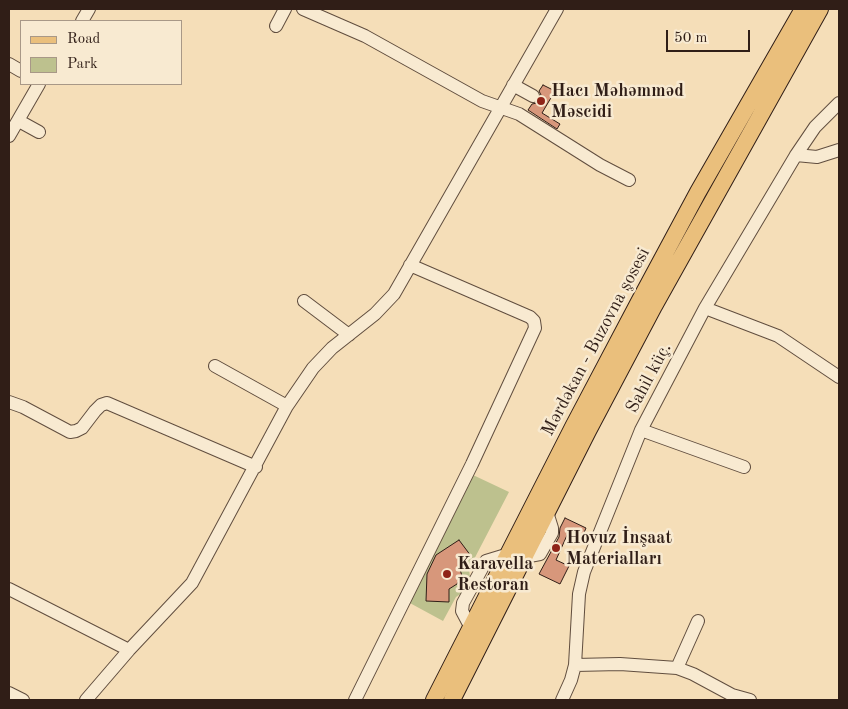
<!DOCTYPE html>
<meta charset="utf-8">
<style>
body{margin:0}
#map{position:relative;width:848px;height:709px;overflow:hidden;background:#f5deb8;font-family:"Old Standard TT",serif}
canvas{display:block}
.frame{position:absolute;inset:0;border:10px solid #301e17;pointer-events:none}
.legend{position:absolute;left:20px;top:20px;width:162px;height:65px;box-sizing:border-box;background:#f8ead1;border:1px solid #a89887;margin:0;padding:6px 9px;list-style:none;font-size:15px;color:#301e17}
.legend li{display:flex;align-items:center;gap:10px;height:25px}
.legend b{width:25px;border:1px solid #a89887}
.scale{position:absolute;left:666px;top:30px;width:84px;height:22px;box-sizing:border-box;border:2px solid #301e17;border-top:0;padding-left:6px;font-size:15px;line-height:18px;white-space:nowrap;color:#301e17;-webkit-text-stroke:4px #f8ead1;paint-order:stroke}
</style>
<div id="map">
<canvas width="848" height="709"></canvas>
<div class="frame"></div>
<ul class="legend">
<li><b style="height:6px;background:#eabf7c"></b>Road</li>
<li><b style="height:14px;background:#bdc18e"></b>Park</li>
</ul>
<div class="scale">50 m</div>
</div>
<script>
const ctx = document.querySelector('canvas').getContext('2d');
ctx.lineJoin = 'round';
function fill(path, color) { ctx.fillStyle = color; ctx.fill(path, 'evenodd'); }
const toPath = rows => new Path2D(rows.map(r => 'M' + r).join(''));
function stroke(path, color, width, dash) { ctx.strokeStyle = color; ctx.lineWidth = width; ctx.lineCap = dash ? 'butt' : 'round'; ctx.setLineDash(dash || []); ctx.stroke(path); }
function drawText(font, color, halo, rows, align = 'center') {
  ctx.font = font + ' "Old Standard TT",serif'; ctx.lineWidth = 5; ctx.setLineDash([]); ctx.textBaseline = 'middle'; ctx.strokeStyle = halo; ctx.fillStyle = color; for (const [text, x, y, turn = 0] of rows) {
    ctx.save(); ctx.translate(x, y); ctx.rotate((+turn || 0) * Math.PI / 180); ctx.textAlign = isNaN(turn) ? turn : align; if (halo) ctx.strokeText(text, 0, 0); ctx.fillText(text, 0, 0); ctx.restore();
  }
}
fill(toPath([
 [473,475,509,492,469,569,470,577,468,583,462,593,456,597,443,621,408,602]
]), '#bdc18e');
const building = toPath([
 [543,85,555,91,542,113,560,124,557,129,528,110,532,104,537,103,540,100,541,95,539,91,543,85],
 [565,518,586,528,581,540,568,533,556,560,569,566,560,584,539,574,559,537,560,528,565,518],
 [459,540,471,556,459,566,462,576,457,584,449,589,449,602,426,601,427,574,436,555,459,540]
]);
fill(building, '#d7977b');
stroke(building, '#301e17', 1);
const minor = toPath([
 [303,9,365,36,482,101,519,114,600,165,629,180],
 [82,21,89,9],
 [276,26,285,9],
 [9,64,21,71],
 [513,85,533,96],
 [19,121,39,132],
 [9,136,39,84],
 [796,155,817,157,839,150],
 [304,301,349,335],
 [705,308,778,336,839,377],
 [215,366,287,406],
 [9,402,23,407,70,432,76,431,82,428,95,411,101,405,107,403,256,467],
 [641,430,744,467],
 [524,557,540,554,552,533,552,528,547,512],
 [9,589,129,650],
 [471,628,462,611,463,603,486,561,509,554],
 [575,665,620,664,677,668,693,674,732,695,750,700],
 [677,668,698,621],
 [9,693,23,700],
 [86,700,129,650,192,583,287,406,313,368,332,348,375,314,394,294,557,9],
 [355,700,472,464,535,328,534,321,530,317,410,265],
 [562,700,571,680,575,665,579,594,584,572,641,430,705,308,796,155,815,127,839,103]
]);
const major = toPath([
 [434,700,574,425,640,300,698,192,803,9],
 [452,700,588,431,654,306,820,9]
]);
stroke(minor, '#614e3f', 14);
stroke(major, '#301e17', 18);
stroke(minor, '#f8ead1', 12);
stroke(major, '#eabf7c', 16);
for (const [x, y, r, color] of [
 [541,101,5,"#8f2418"],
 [556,548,5,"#8f2418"],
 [447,574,5,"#8f2418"]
]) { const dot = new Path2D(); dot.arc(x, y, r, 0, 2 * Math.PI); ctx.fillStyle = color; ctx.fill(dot); stroke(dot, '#f8ead1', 2); }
drawText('bold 18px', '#301e17', '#f8ead1', [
 ["Hacı Məhəmməd",551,91],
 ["Məscidi",551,112],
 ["Hovuz İnşaat",566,538],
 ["Materialları",566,559],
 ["Karavella",457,564],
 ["Restoran",457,585]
], 'left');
drawText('18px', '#301e17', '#f8ead1', [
 ["Mərdəkan - Buzovna şosesi",596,342,-62],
 ["Sahil küç.",649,378,-62]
]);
</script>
